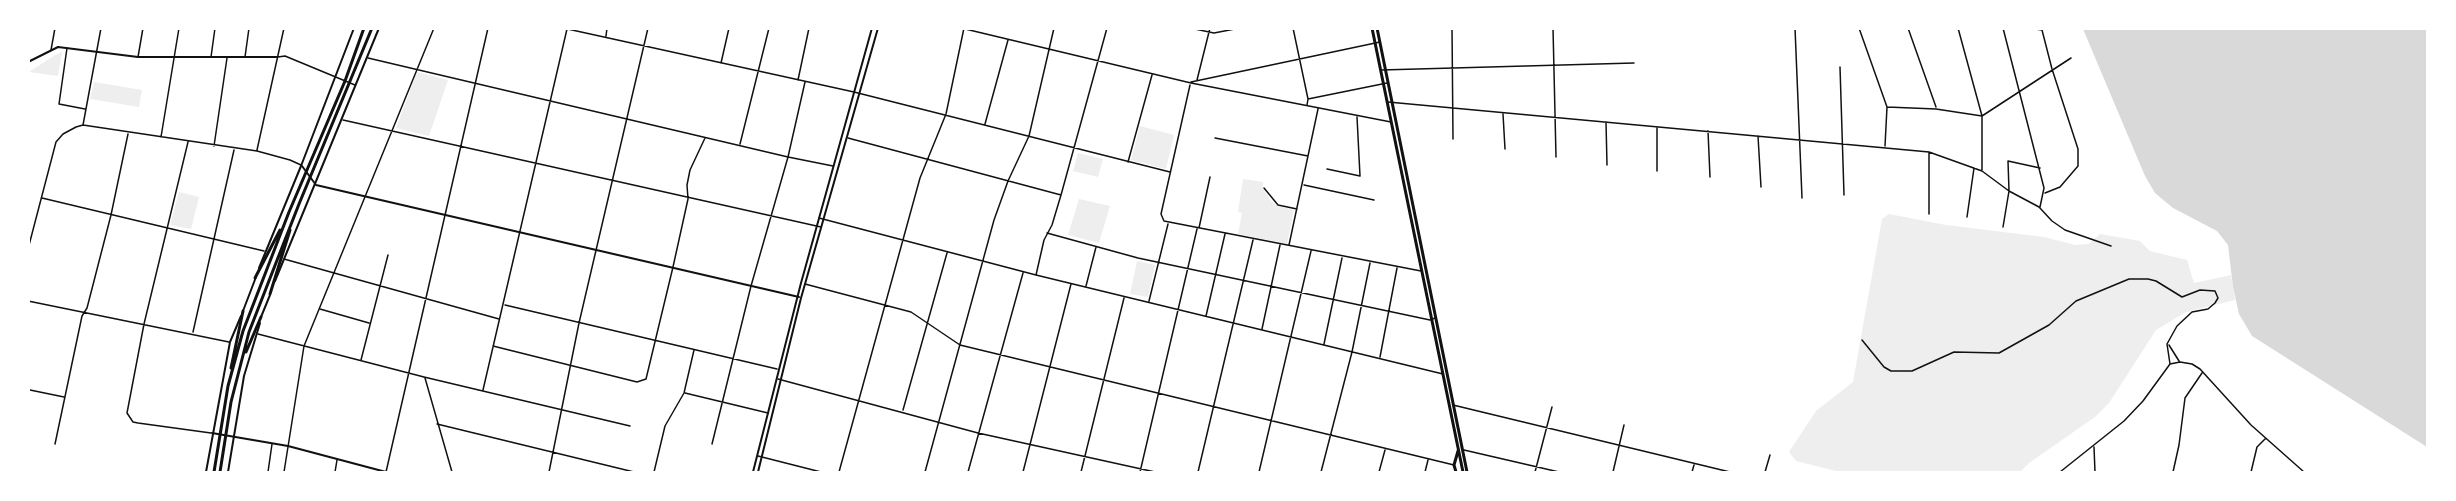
<!DOCTYPE html>
<style>
body{margin:0}
#map{position:relative;width:2456px;height:501px;overflow:hidden;background:#fff;font-family:"Open Sans",sans-serif}
canvas{display:block}
.frame{position:absolute;inset:0;border:30px solid #fff;pointer-events:none}
</style>
<div id="map">
<canvas width="2456" height="501"></canvas>
<div class="frame"></div>
</div>
<script>
const ctx = document.querySelector('canvas').getContext('2d');
ctx.lineJoin = 'round';
function fill(path, color) { ctx.fillStyle = color; ctx.fill(path, 'evenodd'); }
const toPath = rows => new Path2D(rows.map(r => 'M' + r).join(''));
function stroke(path, color, width, dash) { ctx.strokeStyle = color; ctx.lineWidth = width; ctx.lineCap = dash ? 'butt' : 'round'; ctx.setLineDash(dash || []); ctx.stroke(path); }
fill(toPath([
 [62,52,58,76,29,72,55,55],
 [417,72,448,80,429,136,396,128],
 [94,82,142,90,139,107,90,99],
 [1140,126,1174,135,1166,169,1131,160],
 [1078,153,1103,159,1098,177,1073,171],
 [1243,179,1263,182,1263,189,1272,202,1278,206,1294,210,1287,244,1238,234,1242,213,1238,212],
 [179,192,199,197,191,229,170,225],
 [1079,199,1110,206,1099,243,1068,235],
 [1889,214,1946,225,2044,237,2075,245,2089,244,2100,234,2140,241,2150,251,2187,260,2194,283,2231,275,2235,300,2186,312,2156,330,2109,403,2095,417,2029,463,2020,472,1840,472,1796,461,1789,452,1816,411,1853,382,1882,219],
 [1137,261,1155,265,1148,297,1130,294]
]), '#eee');
fill(toPath([
 [2083,29,2427,29,2427,447,2252,336,2239,314,2233,287,2228,245,2217,231,2173,208,2155,193,2145,176]
]), '#d9d9d9');
stroke(toPath([
 [563,28,854,92,1170,172],
 [961,28,1191,83,1391,122],
 [1190,28,1214,33,1240,28],
 [1293,28,1308,99,1307,105],
 [1452,28,1453,139],
 [1553,28,1556,157],
 [1795,28,1802,198],
 [1859,28,1887,107,1885,146],
 [1908,28,1936,107],
 [1958,28,1982,116,1982,170],
 [2003,28,2044,188,2040,207],
 [2029,28,2042,30,2052,69,2078,149,2078,166,2060,187,2045,193],
 [606,36,607,28],
 [67,48,59,104,85,109],
 [51,50,55,28],
 [138,57,143,28],
 [211,57,215,28],
 [245,57,249,28],
 [278,57,285,56,355,85],
 [368,58,788,157,833,166],
 [721,63,729,28],
 [1840,67,1844,195],
 [1381,70,1634,63],
 [798,80,809,28],
 [1197,80,1210,28],
 [1191,82,1380,42],
 [1190,85,1161,214,1164,221,1421,271],
 [1308,99,1387,83],
 [1388,102,1929,152,1982,171,2009,191,2039,207,2052,221,2065,230,2111,246],
 [1887,107,1936,109,1982,116,2071,58],
 [1503,114,1505,149],
 [343,120,821,227],
 [1606,122,1607,165],
 [985,124,1008,40],
 [83,125,101,28],
 [1657,127,1657,171],
 [1708,131,1710,177],
 [1758,136,1761,187],
 [161,137,179,28],
 [848,138,1061,195],
 [1215,138,1308,156],
 [188,142,144,324,127,413,133,422,138,423,211,433],
 [740,144,769,28],
 [214,146,227,58],
 [257,150,284,28],
 [1929,152,1929,214],
 [1128,162,1152,75],
 [1327,169,1360,176,1357,117],
 [1304,185,1374,200],
 [1264,188,1278,205,1297,209],
 [42,198,264,251],
 [1967,217,1974,168],
 [819,218,1036,275,1443,374],
 [2003,227,2009,191,2008,161,2040,168],
 [1199,228,1210,177],
 [1047,233,1138,258,1430,320,1435,318],
 [1289,245,1318,109],
 [28,249,56,142,63,134,76,127,83,125,257,151,290,160,301,165],
 [284,259,499,319],
 [1036,275,1044,240,1052,225,1061,195,1107,28],
 [805,284,911,312,960,345,1454,465],
 [1086,286,1096,247],
 [28,301,229,342],
 [1149,301,1168,224],
 [505,305,777,369],
 [320,309,369,323],
 [1206,316,1225,234],
 [1262,329,1280,245],
 [193,332,234,150],
 [258,334,424,377,630,426],
 [1862,340,1884,367,1891,371,1912,371,1954,352,1999,353,2049,325,2076,301,2129,279,2148,279,2156,281,2182,297,2200,290,2215,291,2218,298,2215,303,2208,309,2192,312,2177,326,2167,344,2170,364],
 [1324,344,1342,258],
 [2169,345,2179,361],
 [493,346,637,382,646,379,673,267,688,199,687,185,690,170,705,138],
 [1380,357,1397,268],
 [361,360,388,255],
 [425,378,452,472],
 [778,379,978,433,1155,472],
 [30,390,64,397],
 [483,390,567,29],
 [685,393,768,413],
 [1453,405,1730,472],
 [903,410,947,253],
 [437,424,634,472],
 [55,444,82,316,87,308,111,215,128,134],
 [712,444,751,286,788,157,805,82],
 [2094,447,2095,472],
 [1464,450,1559,472],
 [758,456,821,472],
 [268,472,272,444],
 [284,472,304,346,434,28],
 [335,472,337,460],
 [386,472,488,28],
 [549,472,579,323,648,28],
 [654,472,665,426,684,393,694,350],
 [839,472,920,178,946,114,964,28],
 [925,472,994,220,1008,181,1029,136,1054,28],
 [968,472,1023,273],
 [1023,472,1071,284],
 [1081,472,1124,298],
 [1140,472,1197,229],
 [1198,472,1253,240],
 [1259,472,1311,251],
 [1321,472,1352,352,1370,263],
 [1379,472,1385,450],
 [1425,472,1428,460],
 [1535,472,1552,407],
 [1613,472,1624,425],
 [1692,472,1694,465],
 [1765,472,1770,455],
 [2060,472,2124,421,2143,401,2170,364,2180,362,2192,364,2200,369,2251,425,2304,472],
 [2173,472,2179,445,2185,398,2202,373],
 [2251,472,2257,447,2265,439]
]), '#111', 1.5);
stroke(toPath([
 [28,62,58,47,138,57,277,57],
 [302,166,316,185,799,297],
 [212,433,288,446,386,472]
]), '#111', 2);
stroke(toPath([
 [259,268,301,166,354,28],
 [275,281,379,28],
 [243,311,256,277],
 [261,317,270,295],
 [206,472,230,342,241,316],
 [228,472,244,376,260,323],
 [753,472,801,283,872,28],
 [758,472,801,298,878,28]
]), '#111', 2);
stroke(toPath([
 [1372,28,1463,472],
 [1377,28,1467,472],
 [1456,472,1454,465,1458,451]
]), '#111', 3);
stroke(toPath([
 [255,278,280,230],
 [270,294,290,230],
 [246,352,261,317],
 [231,368,243,311],
 [214,472,228,386,243,331,289,212,345,81,364,28],
 [220,472,231,402,249,332,299,204,372,28]
]), '#111', 3);
</script>
